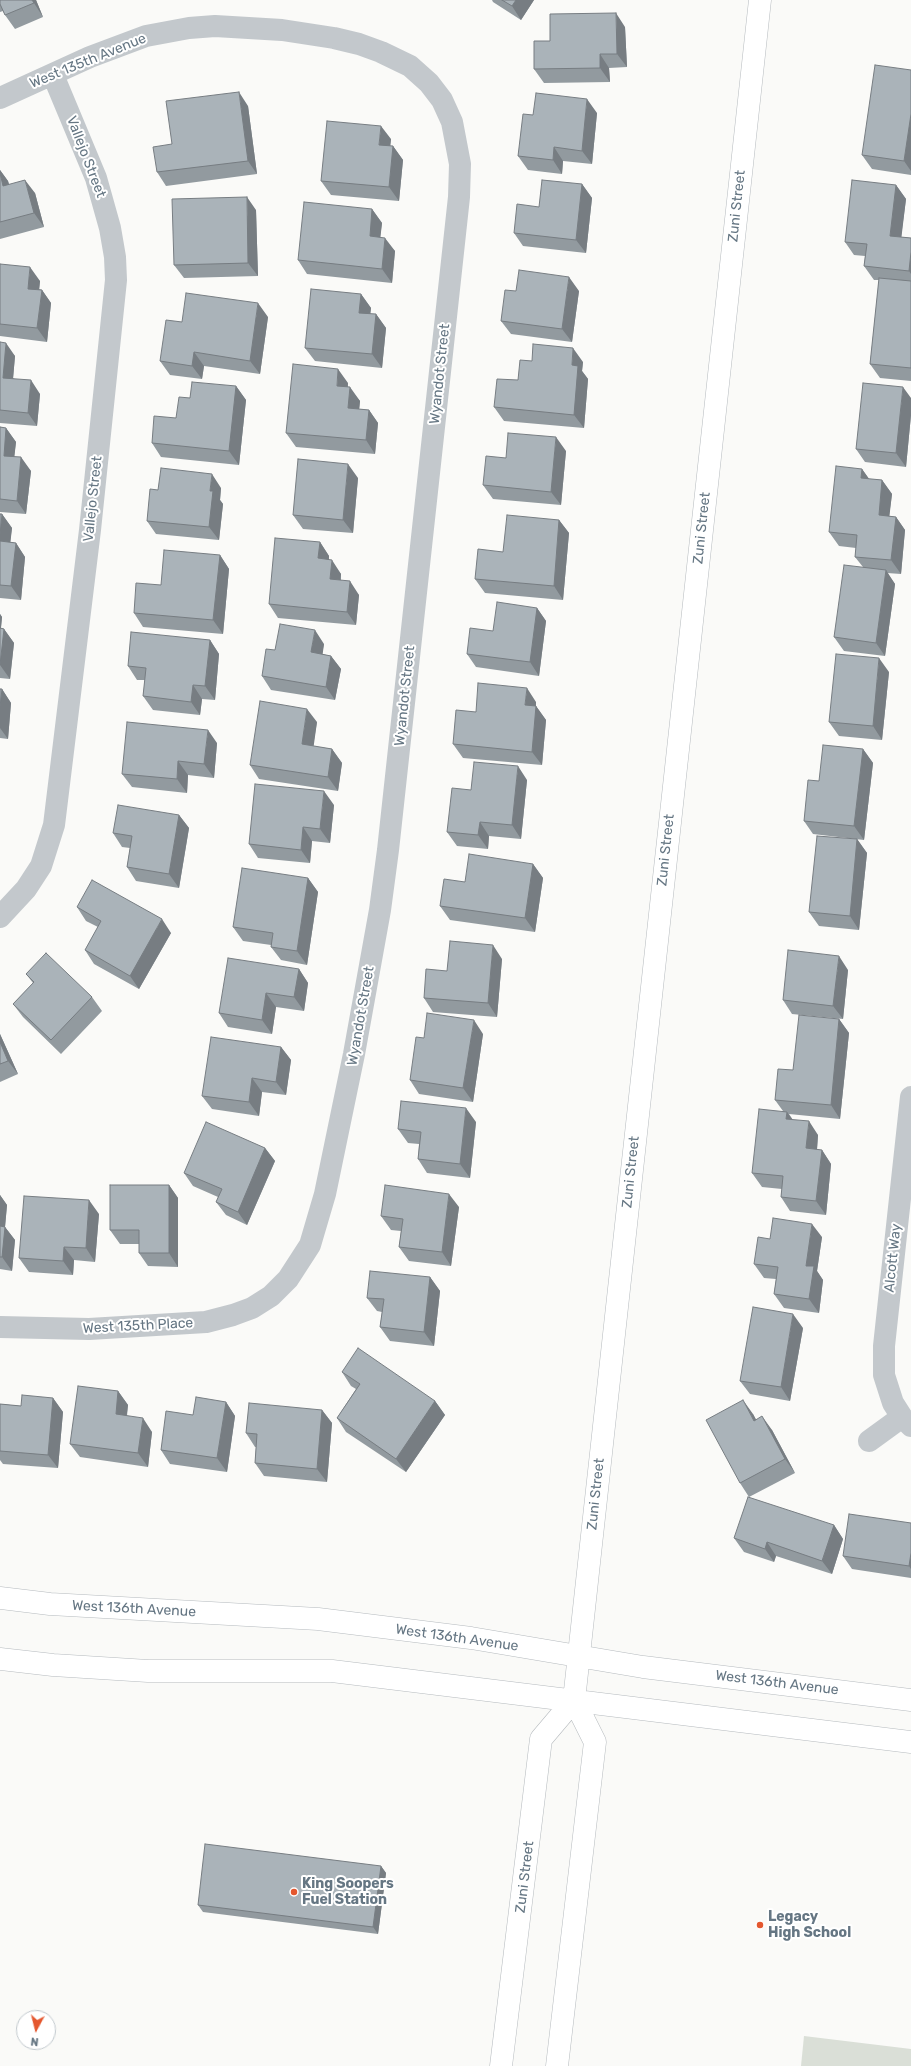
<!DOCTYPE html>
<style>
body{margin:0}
#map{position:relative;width:911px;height:2066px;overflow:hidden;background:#fafaf8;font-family:Rubik,sans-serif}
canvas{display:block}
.north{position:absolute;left:16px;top:2010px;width:40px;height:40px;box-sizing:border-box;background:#fff;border:1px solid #c1c8cd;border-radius:50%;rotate:187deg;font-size:11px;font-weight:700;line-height:16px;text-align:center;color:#657683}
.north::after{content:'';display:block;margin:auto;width:14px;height:18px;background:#e4572e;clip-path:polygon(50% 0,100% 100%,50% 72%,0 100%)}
</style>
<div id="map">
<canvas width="911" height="2066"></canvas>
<div class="north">N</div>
</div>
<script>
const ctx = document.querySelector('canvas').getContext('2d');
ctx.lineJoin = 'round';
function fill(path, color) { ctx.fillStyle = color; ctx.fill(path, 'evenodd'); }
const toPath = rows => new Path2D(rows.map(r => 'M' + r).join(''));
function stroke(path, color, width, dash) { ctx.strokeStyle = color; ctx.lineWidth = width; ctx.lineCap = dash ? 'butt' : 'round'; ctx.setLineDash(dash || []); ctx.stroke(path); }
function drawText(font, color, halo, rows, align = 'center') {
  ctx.font = font + ' Rubik,sans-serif'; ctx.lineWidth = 4; ctx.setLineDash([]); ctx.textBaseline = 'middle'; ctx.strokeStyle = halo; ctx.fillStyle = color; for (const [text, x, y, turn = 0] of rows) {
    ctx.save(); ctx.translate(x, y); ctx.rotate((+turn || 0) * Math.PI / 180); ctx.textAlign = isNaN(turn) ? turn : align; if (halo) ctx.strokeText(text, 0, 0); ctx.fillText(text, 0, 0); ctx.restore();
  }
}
fill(toPath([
 [804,2036,911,2049,911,2066,801,2066]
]), '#dadfd7');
const major = toPath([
 [0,1598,50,1604,318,1619,471,1638,643,1667,911,1700],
 [0,1659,53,1665,148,1671,332,1671,911,1742],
 [501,2066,541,1739,574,1700,760,0],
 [557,2066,595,1742,574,1700]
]);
stroke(major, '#b5babe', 23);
stroke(toPath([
 [0,98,90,57,146,36,189,28,215,26,282,30,334,38,359,44,381,52,410,66,429,83,442,100,452,122,460,164,459,197,388,850,380,910,354,1054,325,1194,310,1245,288,1279,271,1296,252,1308,233,1315,206,1322,89,1329,0,1327],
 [0,917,26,889,41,866,54,825,90,530,116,280,115,257,110,228,96,178,53,75],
 [911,1097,884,1346,884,1375,893,1403,902,1417,911,1426],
 [869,1441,902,1417]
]), '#c3c8cc', 22);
stroke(major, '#fff', 22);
fill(toPath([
 [0,0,36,0,43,17,15,29,5,15,3,11,0,12],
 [492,0,534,0,521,20,493,2],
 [625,27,627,67,609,68,610,82,544,83,534,69,550,41],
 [911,70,911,175,872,169,862,155],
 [248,106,257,174,166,186,157,172,172,144],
 [597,113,592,164,563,161,562,174,528,170,518,156,533,115],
 [391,139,390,146,393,146,403,160,399,201,331,195,321,181],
 [0,170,8,181,9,184,35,193,44,227,0,239],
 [582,184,592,198,586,253,523,246,514,233,539,207],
 [896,185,906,199,901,237,911,238,911,381,880,378,870,364,879,280,874,280,864,266,865,256,854,255,845,242],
 [372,209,382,223,380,237,395,251,392,283,307,274,298,260],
 [256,210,258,276,184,278,174,265],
 [0,264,40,281,39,289,42,290,51,303,47,342,0,336],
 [516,291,579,291,572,342,511,334,501,321],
 [361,294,371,308,370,314,376,314,386,328,382,368,315,361,305,348],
 [268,317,260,374,204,366,202,379,170,375,160,361,182,322],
 [0,342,15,356,13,378,40,394,37,426,0,423],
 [532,361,583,362,582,371,588,379,584,428,504,421,494,407,518,380],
 [348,383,348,387,360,401,359,409,369,410,378,423,375,454,296,447,286,433],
 [236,386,246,400,239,465,161,457,152,443,176,418,190,398],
 [911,398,911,415,906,467,865,462,856,449],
 [0,427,6,428,16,442,14,457,31,471,26,514,0,512],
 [566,451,561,505,493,499,483,485,506,458],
 [862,469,869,479,882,480,892,494,889,516,896,517,905,530,901,574,887,573,895,584,885,656,844,651,834,637,863,567,855,557,856,548,839,546,829,532],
 [358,478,353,533,303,529,293,515],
 [221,488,220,500,223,504,219,540,156,534,147,521,158,490],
 [0,514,2,514,12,528,10,542,16,543,25,557,21,600,0,598],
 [559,520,569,533,563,600,485,593,475,579,503,552],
 [320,542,329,556,329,560,341,574,341,580,359,595,356,625,278,618,269,604],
 [220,555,229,569,223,634,143,627,134,613,161,585],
 [537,608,546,621,539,676,476,667,467,654,493,631],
 [0,614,2,617,1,628,4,629,14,643,10,679,0,678],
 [210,640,219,654,215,700,202,699,200,715,153,710,143,696,145,680,137,680,128,666],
 [324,644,322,654,331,656,341,669,335,700,271,690,262,676,275,650],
 [889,672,882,740,839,736,829,722],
 [0,689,2,689,11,703,8,739,0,738],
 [536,702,536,706,546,720,542,765,463,758,453,744,476,712],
 [317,722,313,746,332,749,342,763,338,791,259,779,250,765],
 [217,743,214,778,188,775,187,793,132,787,122,774],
 [863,749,873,763,864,840,813,834,804,821,819,781],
 [527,780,521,839,489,836,488,849,457,846,447,832,471,790],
 [334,805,330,843,312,841,310,863,258,858,249,844],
 [179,815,189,828,179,888,136,881,127,867,130,848,122,847,113,833],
 [857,839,867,853,859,930,819,926,809,912],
 [533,864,543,878,535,932,450,920,440,906,465,882],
 [308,878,318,892,307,965,281,960,271,947,271,945,243,941,233,927],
 [77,907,171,933,139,989,94,964,85,950,98,927,86,921],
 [502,959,497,1017,433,1012,424,998,447,971],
 [299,969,308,983,304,1011,276,1007,272,1034,228,1027,219,1013],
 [848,970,843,1019,792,1014,783,1000],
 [26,974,92,997,102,1011,61,1054,23,1017,13,1004,33,983],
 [839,1019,849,1033,840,1119,789,1114,793,1120,818,1135,817,1150,822,1150,831,1164,826,1215,790,1211,781,1197,782,1189,762,1187,752,1173,783,1111,775,1100,793,1070],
 [0,1034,18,1074,0,1082],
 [483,1034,473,1102,419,1094,410,1080,424,1038],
 [281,1047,291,1060,286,1095,262,1092,259,1116,212,1109,202,1096],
 [476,1122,470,1178,427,1173,418,1159,419,1144,408,1143,398,1129],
 [265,1148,275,1161,247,1225,226,1215,216,1202,218,1197,193,1186,184,1173],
 [169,1185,178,1198,178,1267,148,1266,139,1253,139,1244,120,1244,110,1230],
 [0,1195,7,1205,5,1227,15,1240,12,1271,0,1269],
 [459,1207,451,1266,409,1261,399,1247,401,1231,391,1230,381,1216],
 [99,1214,95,1262,74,1260,73,1275,29,1272,19,1258],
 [822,1237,817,1271,823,1280,819,1313,784,1308,774,1294,776,1279,764,1278,754,1264,770,1239],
 [430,1277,440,1291,434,1346,390,1341,380,1327,382,1312,377,1311,367,1298],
 [803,1328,790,1401,750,1394,740,1381],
 [342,1372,435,1401,445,1415,406,1472,346,1432,337,1418,356,1389,351,1386],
 [118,1391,128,1405,127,1416,152,1432,148,1467,80,1457,70,1444],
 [53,1398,63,1412,58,1468,3,1464,0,1460,0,1404,21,1406],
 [226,1402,235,1416,227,1472,170,1464,161,1450,193,1415],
 [322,1410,332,1423,327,1482,264,1476,255,1463,256,1447,255,1447,246,1433],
 [753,1414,756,1420,772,1430,795,1473,749,1497,740,1483],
 [911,1523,911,1578,852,1569,843,1556],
 [834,1525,843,1539,832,1574,776,1556,774,1562,744,1552,734,1538],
 [381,1866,386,1873,378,1934,203,1912,198,1905]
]), '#929a9f');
fill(toPath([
 [32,0,36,0,43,17,34,3],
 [516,0,534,0,521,20,512,6],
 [616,13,625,27,627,67,617,54],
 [600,54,609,68,610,82,600,68],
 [239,92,248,106,257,174,248,161],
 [587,99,597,113,592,164,582,151],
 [911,114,911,171,904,161],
 [381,126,391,139,389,159,379,145],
 [393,146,403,160,399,201,389,187],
 [554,147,563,161,562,174,553,160],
 [0,170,8,181,13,199,3,186,0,173],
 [25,180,35,193,44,227,34,213],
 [582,184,592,198,586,253,576,240],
 [896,185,906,199,900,249,890,236],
 [247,197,256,210,258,276,248,263],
 [372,209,382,223,379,250,370,236],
 [385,238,395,251,392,283,382,269],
 [911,252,911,274,909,271],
 [30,267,40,281,38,302,28,289],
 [569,277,579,291,572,342,562,329],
 [42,290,51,303,47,342,37,328],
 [361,294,371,308,369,327,359,313],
 [258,303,268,317,260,374,250,361],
 [376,314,386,328,382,368,372,354],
 [6,343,15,356,12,391,3,378],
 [573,348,583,362,582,371,588,379,584,428,574,415,572,365],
 [194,352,204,366,202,379,192,366],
 [338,369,348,383,346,400,337,386],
 [31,380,40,394,37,426,28,413],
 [236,386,246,400,239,465,229,451],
 [350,387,360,401,358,422,348,408],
 [903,387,911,398,911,415,906,467,896,453],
 [369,410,378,423,375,454,366,440],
 [6,428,16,442,13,469,4,456],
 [556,437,566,451,561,505,551,492],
 [21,457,31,471,26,514,17,501],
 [348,464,358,478,353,533,343,520],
 [862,469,872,483,861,478],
 [212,474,221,488,220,500,223,504,219,540,209,527,210,491],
 [882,480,892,494,888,528,879,515],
 [2,514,12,528,9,555,0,542,0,535],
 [896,517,905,530,901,574,891,560],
 [559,520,569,533,563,600,554,586],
 [320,542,329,556,328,572,318,558],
 [16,543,25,557,21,600,11,586],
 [220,555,229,569,223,634,213,620],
 [332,560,341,574,339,593,330,579],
 [886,570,895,584,885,656,876,643],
 [350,581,359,595,356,625,347,612],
 [537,608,546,621,539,676,530,662],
 [0,614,2,617,0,637],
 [4,629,14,643,10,679,0,665],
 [315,630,324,644,321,666,311,652],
 [210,640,219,654,215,700,205,686],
 [331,656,341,669,335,700,326,687],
 [879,658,889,672,882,740,873,726],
 [193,685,202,699,200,715,191,702],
 [527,688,536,702,535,719,525,705],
 [2,689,11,703,8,739,0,728,0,707],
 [536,706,546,720,542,765,532,752],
 [307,709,317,722,312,758,302,744],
 [208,730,217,743,214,778,204,764],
 [332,749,342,763,338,791,328,777],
 [863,749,873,763,864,840,854,826],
 [178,761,188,775,187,793,177,779],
 [518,766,527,780,521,839,512,825],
 [324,791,334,805,330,843,320,829],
 [179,815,189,828,179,888,169,874],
 [480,822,489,836,488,849,478,835],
 [303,827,312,841,310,863,301,850],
 [857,839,867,853,859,930,850,916],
 [533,864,543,878,535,932,525,918],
 [308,878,318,892,307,965,297,951],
 [162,919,171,933,139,989,130,976],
 [493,945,502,959,497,1017,488,1003],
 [839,956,848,970,843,1019,833,1006],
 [299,969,308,983,304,1011,294,997],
 [266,993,276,1007,272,1034,262,1020],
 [839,1019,849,1033,840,1119,831,1105],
 [474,1020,483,1034,473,1102,463,1088],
 [0,1034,18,1074,8,1061,0,1042],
 [281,1047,291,1060,286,1095,276,1082],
 [252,1078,262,1092,259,1116,249,1102],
 [466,1108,476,1122,470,1178,460,1164],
 [787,1112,797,1126,786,1119],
 [809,1121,818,1135,816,1162,806,1148],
 [265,1148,275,1161,247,1225,238,1212],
 [822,1150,831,1164,826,1215,816,1201],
 [169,1185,178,1198,178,1267,169,1253],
 [449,1194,459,1207,451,1266,442,1252],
 [0,1195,7,1205,5,1227,15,1240,12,1271,2,1257,0,1234],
 [89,1200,99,1214,95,1262,86,1248],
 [812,1224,822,1237,817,1271,823,1280,819,1313,809,1299,806,1266],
 [64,1247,74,1260,73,1275,63,1261],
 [430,1277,440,1291,434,1346,424,1332],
 [793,1314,803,1328,790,1401,781,1387],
 [118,1391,128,1405,125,1428,116,1414],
 [53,1398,63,1412,58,1468,48,1455],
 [743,1400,753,1414,764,1434,754,1421],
 [435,1401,445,1415,406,1472,396,1459],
 [226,1402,235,1416,227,1472,217,1458],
 [322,1410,332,1423,327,1482,317,1469],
 [762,1416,772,1430,795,1473,785,1459],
 [143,1418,152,1432,148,1467,138,1453],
 [834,1525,843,1539,832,1574,822,1561],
 [767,1542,776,1556,774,1562,765,1549],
 [911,1553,911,1569,909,1566],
 [381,1866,386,1873,378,1934,373,1927]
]), '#777d82');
const building = toPath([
 [0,0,32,0,34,3,5,15,0,4,0,0],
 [502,0,516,0,512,6,502,0],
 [616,13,617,54,600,54,600,68,534,69,534,41,550,41,550,14,616,13],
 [875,65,911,70,911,114,904,161,862,155,875,65],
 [239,92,248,161,157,172,153,147,172,144,166,101,239,92],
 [536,93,587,99,582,151,554,147,553,160,518,156,523,114,533,115,536,93],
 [327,121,381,126,379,145,393,146,389,187,321,181,327,121],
 [0,173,3,186,25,180,34,213,0,222,0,173],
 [542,180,582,184,576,240,514,233,517,204,539,207,542,180],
 [852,180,896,185,890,236,911,238,911,252,909,271,864,266,867,244,845,242,852,180],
 [247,197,248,263,174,265,172,199,247,197],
 [304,202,372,209,370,236,385,238,382,269,298,260,304,202],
 [0,264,30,267,28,289,42,290,37,328,0,324,0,264],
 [519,270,569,277,562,329,501,321,505,290,516,291,519,270],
 [879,278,911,281,911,368,870,364,879,278],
 [311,289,361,294,359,313,376,314,372,354,305,348,311,289],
 [186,293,258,303,250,361,194,352,192,366,160,361,166,320,182,322,186,293],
 [0,342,6,343,3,378,31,380,28,413,0,410,0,342],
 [533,344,573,348,572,365,578,366,574,415,494,407,497,379,518,380,520,360,532,361,533,344],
 [293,364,338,369,337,386,350,387,348,408,369,410,366,440,286,433,293,364],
 [192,382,236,386,229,451,152,443,154,416,176,418,179,397,190,398,192,382],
 [863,383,903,387,896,453,856,449,863,383],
 [0,427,6,428,4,456,21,457,17,501,0,499,0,427],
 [508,433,556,437,551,492,483,485,486,456,506,458,508,433],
 [298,459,348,464,343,520,293,515,298,459],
 [836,466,862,469,861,478,882,480,879,515,896,517,891,560,855,557,857,535,829,532,836,466],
 [161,468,212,474,210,491,213,491,209,527,147,521,150,489,158,490,161,468],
 [0,514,2,514,0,535,0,514],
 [507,515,559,520,554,586,475,579,478,549,503,552,507,515],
 [275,538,320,542,318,558,332,560,330,579,350,581,347,612,269,604,275,538],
 [0,541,16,543,11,586,0,585,0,541],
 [164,550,220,555,213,620,134,613,136,583,161,585,164,550],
 [844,565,886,570,876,643,834,637,844,565],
 [497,602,537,608,530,662,467,654,470,628,493,631,497,602],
 [280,624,315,630,311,652,331,656,326,687,262,676,266,649,275,650,280,624],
 [0,628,4,629,0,665,0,628],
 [131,632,210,640,205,686,193,685,191,702,143,696,146,668,128,666,131,632],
 [836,654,879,658,873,726,829,722,836,654],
 [478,683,527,688,525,705,536,706,532,752,453,744,456,710,476,712,478,683],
 [0,689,2,689,0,707,0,689],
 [260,701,307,709,302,744,332,749,328,777,250,765,260,701],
 [127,722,208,730,204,764,178,761,177,779,122,774,127,722],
 [823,745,863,749,854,826,804,821,808,780,819,781,823,745],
 [474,762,518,766,512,825,480,822,478,835,447,832,452,788,471,790,474,762],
 [255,784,324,791,320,829,303,827,301,850,249,844,255,784],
 [118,805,179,815,169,874,127,867,132,836,113,833,118,805],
 [817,836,857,839,850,916,809,912,817,836],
 [469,854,533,864,525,918,440,906,444,879,465,882,469,854],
 [242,868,308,878,297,951,271,947,273,933,233,927,242,868],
 [92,880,162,919,130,976,85,950,101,921,77,907,92,880],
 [450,941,493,945,488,1003,424,998,426,969,447,971,450,941],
 [788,950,839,956,833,1006,783,1000,788,950],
 [46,953,92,997,51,1040,13,1004,34,982,26,974,46,953],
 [228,958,299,969,294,997,266,993,262,1020,219,1013,228,958],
 [427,1013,474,1020,463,1088,410,1080,416,1037,424,1038,427,1013],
 [799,1015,839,1019,831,1105,775,1100,778,1069,793,1070,799,1015],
 [211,1037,281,1047,276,1082,252,1078,249,1102,202,1096,211,1037],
 [0,1042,8,1061,0,1064,0,1042],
 [401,1101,466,1108,460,1164,418,1159,421,1132,398,1129,401,1101],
 [759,1109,787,1112,786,1119,809,1121,806,1148,822,1150,816,1201,781,1197,783,1176,752,1173,759,1109],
 [206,1122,265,1148,238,1212,216,1202,222,1189,184,1173,206,1122],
 [110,1185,169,1185,169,1253,139,1253,139,1230,110,1230,110,1185],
 [385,1185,449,1194,442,1252,399,1247,403,1219,381,1216,385,1185],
 [24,1196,89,1200,86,1248,64,1247,63,1261,19,1258,24,1196],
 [773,1218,812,1224,806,1266,814,1266,809,1299,774,1294,778,1267,754,1264,758,1237,770,1239,773,1218],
 [0,1226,5,1227,2,1257,0,1257,0,1226],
 [370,1271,430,1277,424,1332,380,1327,384,1299,367,1298,370,1271],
 [753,1307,793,1314,781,1387,740,1381,753,1307],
 [358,1348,435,1401,396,1459,337,1418,360,1384,342,1372,358,1348],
 [78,1386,118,1391,116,1414,143,1418,138,1453,70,1444,78,1386],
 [22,1395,53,1398,48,1455,0,1451,0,1404,21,1406,22,1395],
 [196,1397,226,1402,217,1458,161,1450,166,1411,193,1415,196,1397],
 [743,1400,754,1421,762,1416,785,1459,740,1483,706,1420,743,1400],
 [249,1403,322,1410,317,1469,255,1463,257,1434,246,1433,249,1403],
 [748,1497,834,1525,822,1561,767,1542,765,1549,734,1538,748,1497],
 [849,1514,911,1523,911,1553,909,1566,843,1556,849,1514],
 [205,1844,381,1866,373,1927,198,1905,205,1844]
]);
fill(building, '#aab3b9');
stroke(building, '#777d82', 1);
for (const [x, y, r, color] of [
 [294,1892,4,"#e4572e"],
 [760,1925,4,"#e4572e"]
]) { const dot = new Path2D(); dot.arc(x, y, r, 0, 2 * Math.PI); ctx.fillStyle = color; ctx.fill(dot); stroke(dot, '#fff', 1.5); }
drawText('14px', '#657683', '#fff', [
 ["West 135th Avenue",88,61,-22],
 ["Vallejo Street",86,157,69],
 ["Zuni Street",737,206,-84],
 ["Wyandot Street",440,374,-84],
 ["Vallejo Street",93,499,-84],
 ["Zuni Street",702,528,-84],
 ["Wyandot Street",405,696,-84],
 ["Zuni Street",666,850,-84],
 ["Wyandot Street",361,1016,-80],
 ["Zuni Street",631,1172,-84],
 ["Alcott Way",893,1258,-84],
 ["West 135th Place",138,1326,-3],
 ["Zuni Street",596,1494,-84],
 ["West 136th Avenue",134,1609,3],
 ["West 136th Avenue",457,1638,8],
 ["West 136th Avenue",777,1683,7],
 ["Zuni Street",525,1877,-83]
]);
drawText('bold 14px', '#657683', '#fff', [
 ["King Soopers",302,1884],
 ["Fuel Station",302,1900],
 ["Legacy",768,1917],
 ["High School",768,1933]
], 'left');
</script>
